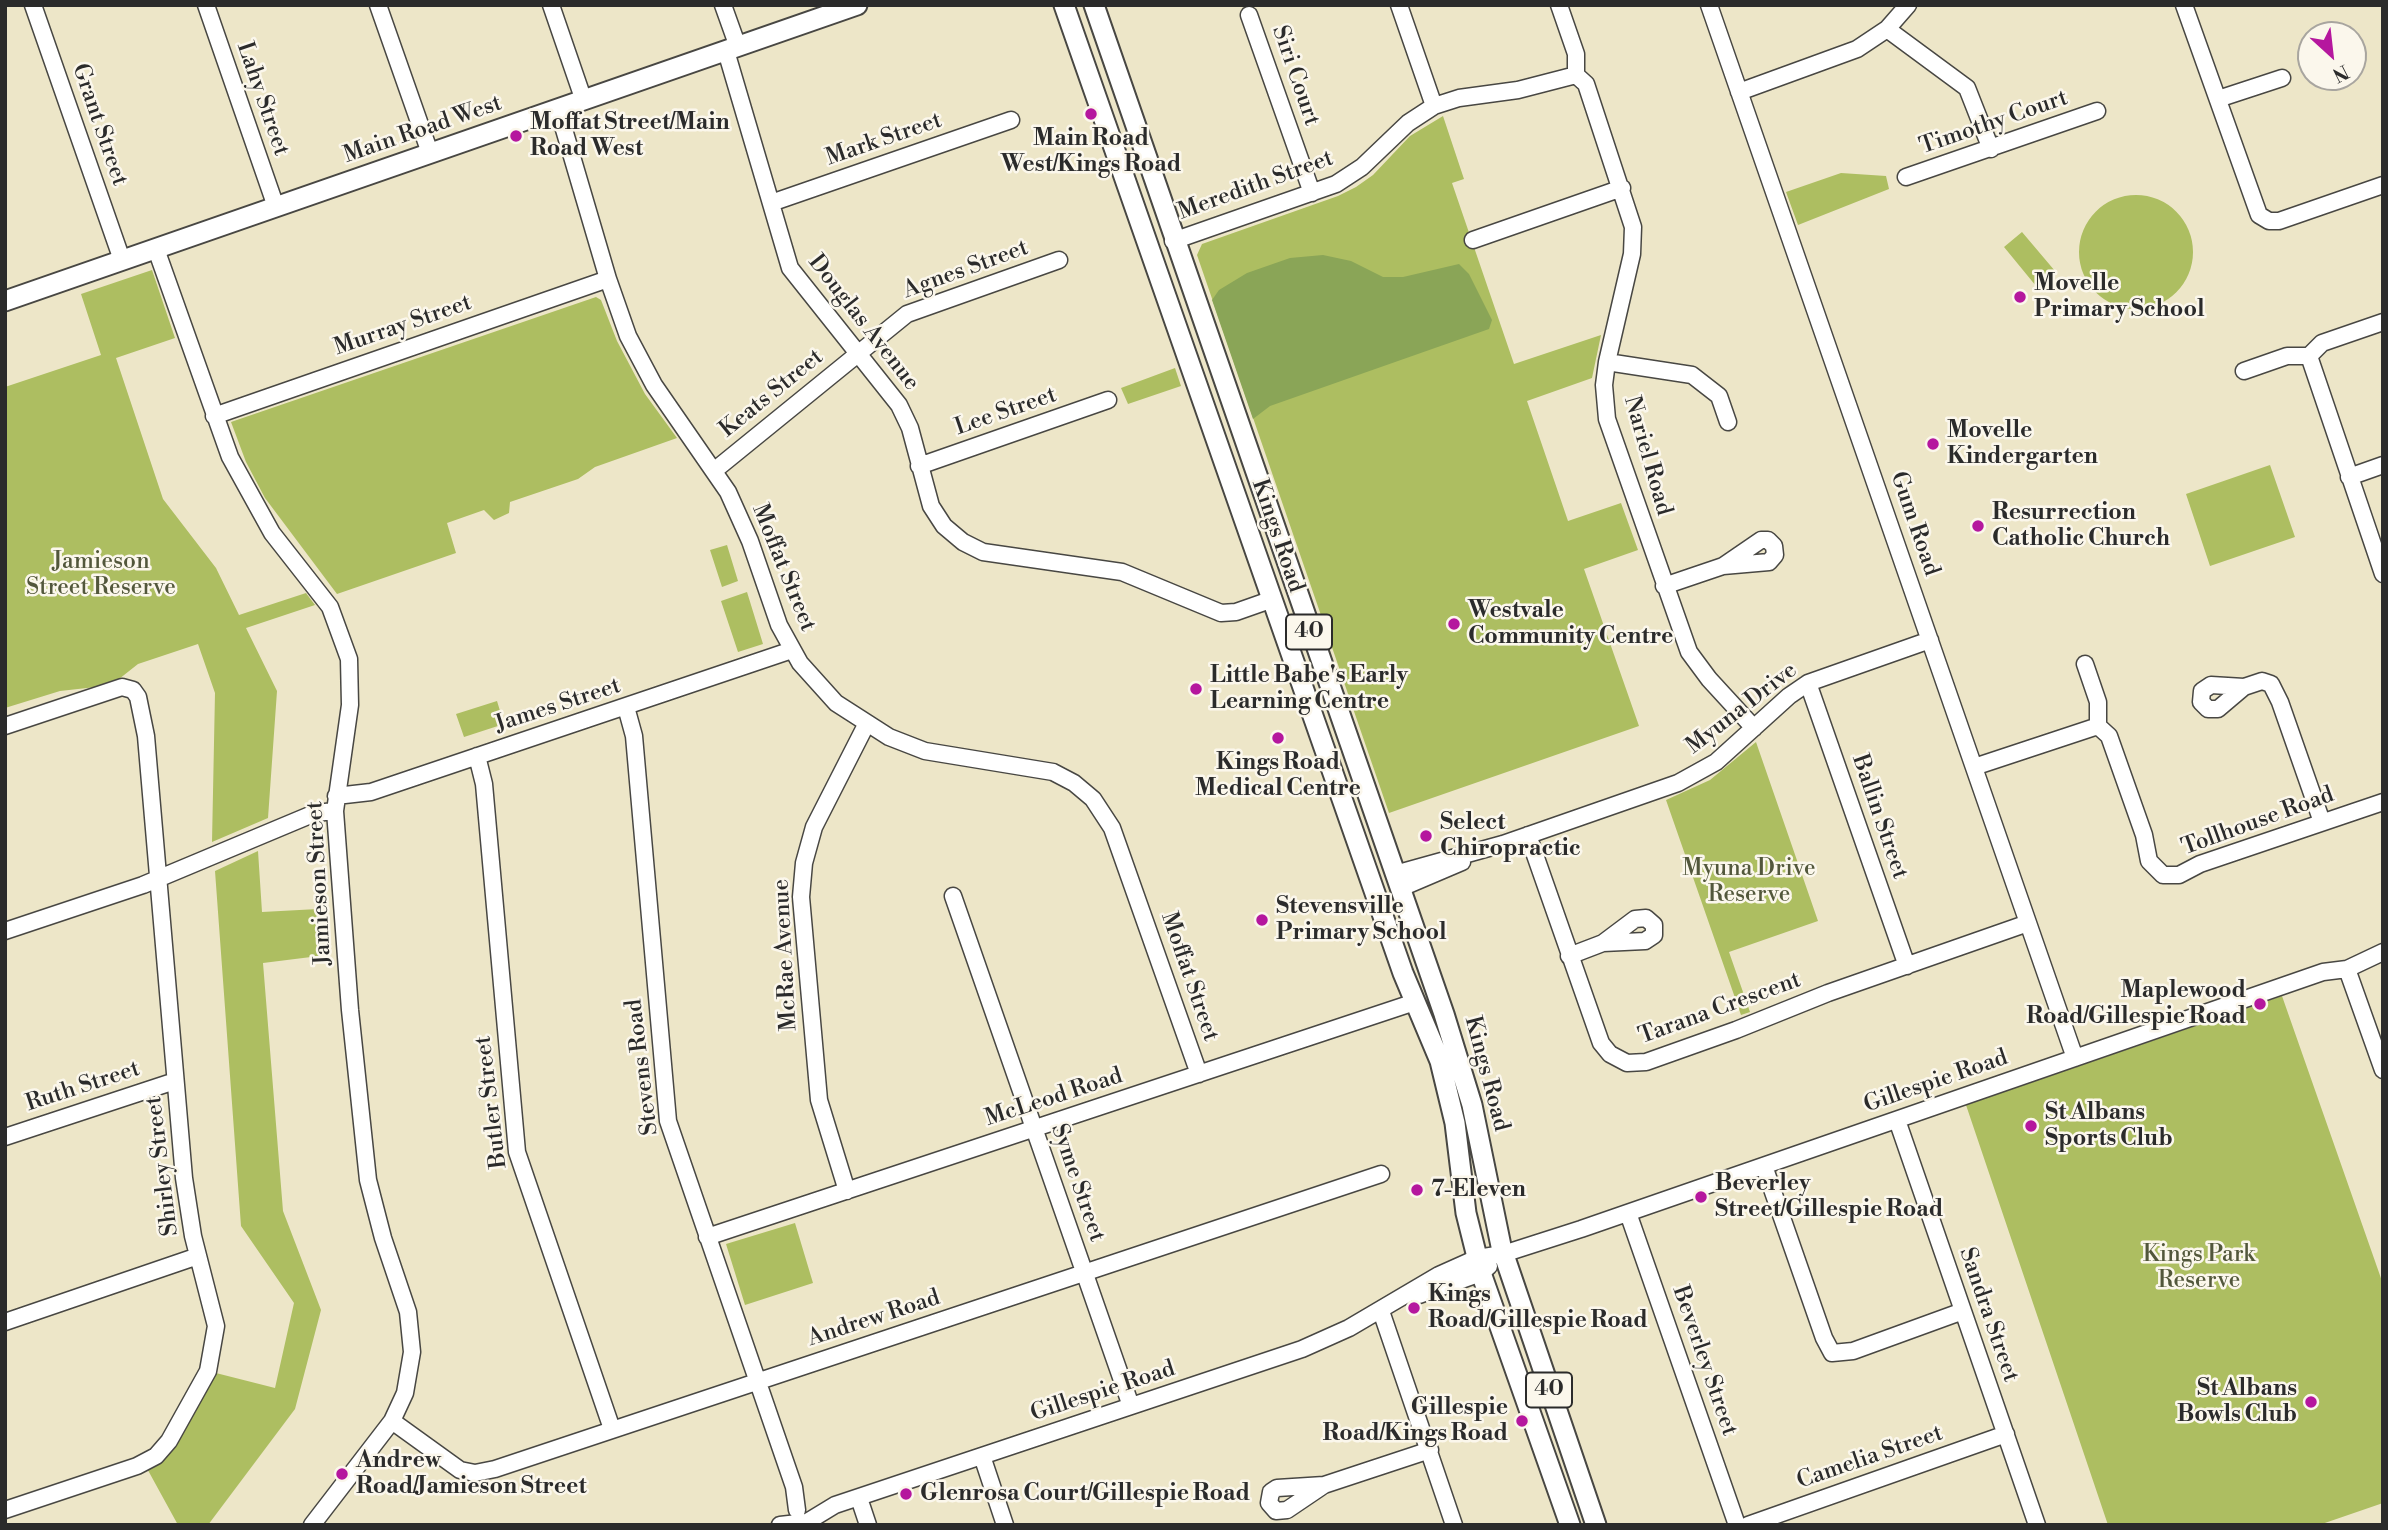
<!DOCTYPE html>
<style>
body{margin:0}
#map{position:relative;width:2388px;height:1530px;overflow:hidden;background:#ede6c8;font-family:"Libre Bodoni",serif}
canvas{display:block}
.frame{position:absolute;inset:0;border:7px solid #2b2b2b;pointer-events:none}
.north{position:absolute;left:2297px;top:21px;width:70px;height:70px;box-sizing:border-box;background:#fbf7ec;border:2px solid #a8a59f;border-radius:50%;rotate:153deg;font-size:19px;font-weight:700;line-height:28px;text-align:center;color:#2b2b2b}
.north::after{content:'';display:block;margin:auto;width:24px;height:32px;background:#b5179e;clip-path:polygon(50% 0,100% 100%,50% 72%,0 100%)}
</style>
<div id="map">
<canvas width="2388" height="1530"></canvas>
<div class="frame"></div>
<div class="north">N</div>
</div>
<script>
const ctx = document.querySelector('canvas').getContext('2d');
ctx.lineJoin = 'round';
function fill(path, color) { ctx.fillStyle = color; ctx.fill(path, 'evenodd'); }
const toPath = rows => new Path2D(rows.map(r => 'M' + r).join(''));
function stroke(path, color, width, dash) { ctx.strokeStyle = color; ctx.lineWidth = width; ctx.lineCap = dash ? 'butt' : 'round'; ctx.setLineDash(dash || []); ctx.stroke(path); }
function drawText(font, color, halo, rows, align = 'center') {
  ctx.font = font + ' "Libre Bodoni",serif'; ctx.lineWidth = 5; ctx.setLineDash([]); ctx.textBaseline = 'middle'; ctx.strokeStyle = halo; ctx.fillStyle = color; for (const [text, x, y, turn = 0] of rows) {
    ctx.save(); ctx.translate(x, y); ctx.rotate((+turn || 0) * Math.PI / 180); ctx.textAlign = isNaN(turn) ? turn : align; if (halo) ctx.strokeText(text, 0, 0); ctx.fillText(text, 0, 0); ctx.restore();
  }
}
fill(toPath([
 [1443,116,1464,179,1452,183,1514,364,1601,335,1592,378,1527,401,1568,521,1621,503,1638,550,1584,569,1639,726,1389,813,1197,255,1202,244,1338,196,1356,187,1373,175,1410,136],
 [1841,173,1886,176,1889,189,1798,225,1786,192],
 '2079 252a57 57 0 1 1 114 0a57 57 0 1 1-114 0Z',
 [2022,232,2055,271,2036,286,2004,247],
 [152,270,175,338,116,358,163,499,216,568,239,615,306,593,315,605,246,628,277,691,268,818,212,842,215,693,198,644,138,664,119,679,96,687,60,691,5,708,5,387,101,355,81,294],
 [596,297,601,300,617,341,645,394,677,438,595,467,578,479,510,502,509,513,494,520,484,510,447,523,456,553,337,594,265,498,246,462,231,422],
 [1175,368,1181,386,1128,404,1121,388],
 [2270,465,2295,537,2210,566,2186,494],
 [727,545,738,581,722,587,710,550],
 [747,592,763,644,738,652,721,601],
 [497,701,504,724,464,737,456,714],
 [1756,742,1818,921,1729,952,1750,1012,1741,1015,1666,800,1710,780],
 [258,851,262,912,318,909,327,955,263,963,283,1211,321,1310,295,1409,208,1525,178,1525,144,1463,208,1371,275,1388,294,1303,241,1226,215,871],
 [2282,996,2383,1284,2383,1503,2319,1525,2108,1525,1966,1105],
 [795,1223,813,1283,745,1305,726,1244]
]), '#adbe61');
fill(toPath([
 [1323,255,1351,261,1383,277,1403,277,1459,264,1469,274,1492,320,1489,329,1270,406,1253,419,1212,300,1219,290,1247,273,1290,258]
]), '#8aa557');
const minor = toPath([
 [33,5,122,260],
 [206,5,276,207],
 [378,5,430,153],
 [551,5,584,101],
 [723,5,738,47],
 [1399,5,1434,106],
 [1559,5,1576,54,1576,75,1586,84,1633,227,1632,254,1607,362,1604,385,1607,419,1689,652,1709,679,1754,728],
 [1709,5,2075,1058],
 [2184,5,2259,215,2269,221,2279,221,2383,185],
 [1249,15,1312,193],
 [1887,29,1967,88,1991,149],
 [726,51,790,268,899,405,910,428,931,506,944,526,963,542,983,552,1122,572,1221,613,1236,612,1273,599],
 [1739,92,1857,49,1887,29,1908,5],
 [2218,99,2282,78],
 [558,109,608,279,628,336,654,385,728,492,750,541,779,625,800,663,836,703,889,737,925,751,1053,772,1074,783,1093,799,1112,828,1199,1074],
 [1906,177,2097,111],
 [771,203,1011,120],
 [1473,240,1622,188],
 [1173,241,1336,184,1362,167,1408,123,1434,106,1459,98,1518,90,1576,75],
 [156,249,230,457,272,533,330,607,349,659,350,705,335,811,350,1010,368,1180,383,1238,408,1312,412,1352,405,1393,392,1421,312,1525],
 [2309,356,2383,574],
 [1607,362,1692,375,1719,396,1728,422],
 [2244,371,2287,356,2309,356,2322,343,2383,322],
 [214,416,608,279],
 [919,466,1108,400],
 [715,470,907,314,1059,260],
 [2349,477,2383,465],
 [1664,586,1723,566,1761,540,1768,540,1774,546,1775,555,1769,562,1723,566],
 [2085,664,2098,702,2098,726,2109,736,2144,835,2149,861,2163,875,2179,875,2200,864,2383,802],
 [1808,683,1907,966],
 [2244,687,2211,685,2202,691,2201,702,2208,709,2218,709,2244,687,2262,681,2271,684,2280,702,2322,822],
 [626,707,634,736,668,1121,794,1487,797,1510],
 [5,726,122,687,133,690,138,697,146,736,184,1178,193,1236,216,1326,208,1371,169,1441,156,1456,137,1466,5,1510],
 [477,756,484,784,517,1152,612,1429],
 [1974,767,2098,726],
 [336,796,371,792,792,650],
 [1528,835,1601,1043,1610,1054,1627,1063,1646,1062,1736,1030,1828,993,2028,923],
 [1395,874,1503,844,1678,783,1716,762,1789,696,1808,683,1930,640],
 [1401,888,1462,862],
 [953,896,1131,1406],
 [5,931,143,885,315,813,335,811],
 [1569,956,1603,943,1645,941,1654,935,1654,925,1646,918,1635,919,1603,943],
 [2347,969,2383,1070],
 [1897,1120,2037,1525],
 [5,1137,175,1081],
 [1764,1166,1824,1338,1832,1353,1853,1351,1963,1311],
 [847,1191,819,1100,801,897,804,863,814,827,866,725],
 [1628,1213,1737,1525],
 [707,1237,1415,1002],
 [1419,1295,1481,1273,1489,1266],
 [1381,1311,1454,1525],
 [5,1322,198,1256],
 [392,1421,460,1470,475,1473,495,1469,1381,1174],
 [982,1456,1005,1525],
 [1324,1485,1277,1488,1271,1492,1269,1503,1276,1511,1287,1510,1324,1485,1430,1450],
 [859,1498,868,1525],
 [780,1525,807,1522,835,1505,1302,1349,1349,1328,1439,1275,1477,1258,1503,1254,1581,1229,2323,972,2347,969,2383,952],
 [1748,1525,2006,1434]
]);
const major = toPath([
 [1064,5,1403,973,1440,1061,1455,1123,1466,1213,1481,1273,1570,1525],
 [1094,5,1444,1014,1472,1105,1501,1246,1596,1525],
 [5,301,857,5]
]);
stroke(minor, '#484743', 19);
stroke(major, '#484743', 23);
stroke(minor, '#fff', 16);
stroke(major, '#fff', 19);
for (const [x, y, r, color] of [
 [1091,114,7,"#b5179e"],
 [516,136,7,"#b5179e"],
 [2020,297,7,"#b5179e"],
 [1933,444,7,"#b5179e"],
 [1978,526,7,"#b5179e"],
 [1454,624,7,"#b5179e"],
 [1196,689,7,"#b5179e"],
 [1278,738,7,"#b5179e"],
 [1426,836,7,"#b5179e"],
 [1262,920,7,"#b5179e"],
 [2260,1004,7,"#b5179e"],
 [2031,1126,7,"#b5179e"],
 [1417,1190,7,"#b5179e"],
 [1701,1197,7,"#b5179e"],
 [1414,1308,7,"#b5179e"],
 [2311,1402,7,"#b5179e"],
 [1522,1421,7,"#b5179e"],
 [342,1474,7,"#b5179e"],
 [906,1494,7,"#b5179e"]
]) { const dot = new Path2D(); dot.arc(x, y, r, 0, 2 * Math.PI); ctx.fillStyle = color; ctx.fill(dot); stroke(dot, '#fbf7ec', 2.5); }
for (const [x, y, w] of [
 [1309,632,46],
 [1549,1390,46]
]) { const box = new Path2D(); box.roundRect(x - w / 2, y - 17.5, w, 35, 5); ctx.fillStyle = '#fbf7ec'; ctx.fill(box); stroke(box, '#2b2b2b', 2); }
drawText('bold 21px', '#2b2b2b', null, [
 ["40",1309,632],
 ["40",1549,1390]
]);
drawText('23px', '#2b2b2b', '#fbf7ec', [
 ["Siri Court",1295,76,71],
 ["Lahy Street",262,99,71],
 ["Timothy Court",1994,123,-19],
 ["Grant Street",99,125,71],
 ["Main Road West",423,130,-19],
 ["Mark Street",884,140,-19],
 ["Meredith Street",1256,186,-20],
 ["Agnes Street",966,270,-20],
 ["Douglas Avenue",863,323,52],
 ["Murray Street",403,326,-19],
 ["Keats Street",772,394,-39],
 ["Lee Street",1006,412,-19],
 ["Nariel Road",1647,456,74],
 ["Gum Road",1914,524,71],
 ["Kings Road",1277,536,71],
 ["Moffat Street",783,568,68],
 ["James Street",558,706,-18],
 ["Myuna Drive",1742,709,-38],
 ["Ballin Street",1879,817,71],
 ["Tollhouse Road",2258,822,-20],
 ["Jamieson Street",320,883,-93],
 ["McRae Avenue",786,955,-93],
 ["Moffat Street",1189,977,71],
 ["Tarana Crescent",1720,1009,-20],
 ["Stevens Road",643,1067,-97],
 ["Kings Road",1486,1074,75],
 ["Gillespie Road",1936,1082,-19],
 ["Ruth Street",83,1087,-18],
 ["McLeod Road",1054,1098,-18],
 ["Butler Street",492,1102,-97],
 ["Shirley Street",163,1166,-97],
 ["Syme Street",1077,1183,71],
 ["Sandra Street",1988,1315,71],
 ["Andrew Road",874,1319,-18],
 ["Beverley Street",1704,1361,71],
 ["Gillespie Road",1103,1392,-18],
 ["Camelia Street",1870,1458,-19]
]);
drawText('bold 23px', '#2b2b2b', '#fbf7ec', [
 ["Moffat Street/Main",530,123],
 ["Road West",530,149],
 ["Main Road",1091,139,"center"],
 ["West/Kings Road",1091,165,"center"],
 ["Movelle",2034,284],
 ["Primary School",2034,310],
 ["Movelle",1947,431],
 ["Kindergarten",1947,457],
 ["Resurrection",1992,513],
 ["Catholic Church",1992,539],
 ["Westvale",1468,611],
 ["Community Centre",1468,637],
 ["Little Babe's Early",1210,676],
 ["Learning Centre",1210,702],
 ["Kings Road",1278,763,"center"],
 ["Medical Centre",1278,789,"center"],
 ["Select",1440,823],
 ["Chiropractic",1440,849],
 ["Stevensville",1276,907],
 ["Primary School",1276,933],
 ["Maplewood",2246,991,"right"],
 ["Road/Gillespie Road",2246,1017,"right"],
 ["St Albans",2045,1113],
 ["Sports Club",2045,1139],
 ["Beverley",1715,1184],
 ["Street/Gillespie Road",1715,1210],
 ["7-Eleven",1431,1190],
 ["Kings",1428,1295],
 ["Road/Gillespie Road",1428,1321],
 ["St Albans",2297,1389,"right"],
 ["Bowls Club",2297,1415,"right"],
 ["Gillespie",1508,1408,"right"],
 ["Road/Kings Road",1508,1434,"right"],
 ["Andrew",356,1461],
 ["Road/Jamieson Street",356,1487],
 ["Glenrosa Court/Gillespie Road",920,1494]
], 'left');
drawText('23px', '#52573b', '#fbf7ec', [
 ["Jamieson",101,562],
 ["Street Reserve",101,588],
 ["Myuna Drive",1749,869],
 ["Reserve",1749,895],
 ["Kings Park",2199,1255],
 ["Reserve",2199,1281]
]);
</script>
